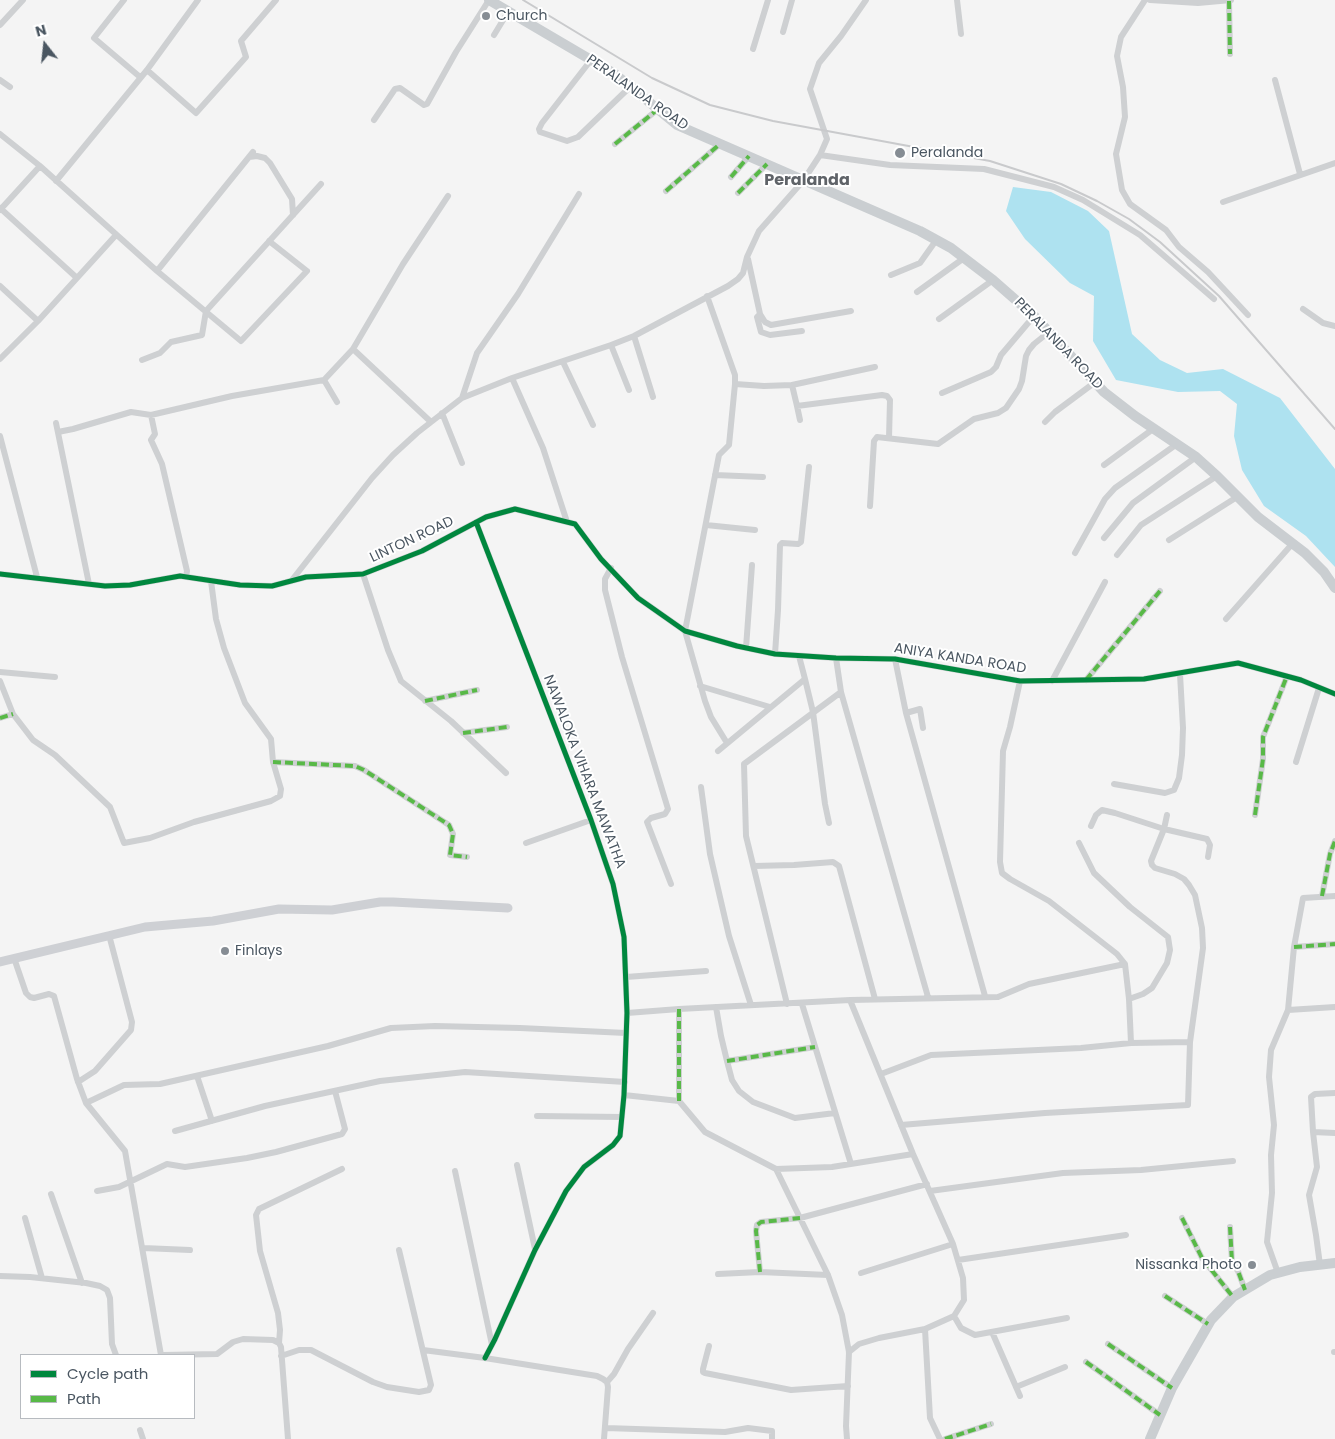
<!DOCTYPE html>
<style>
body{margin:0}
#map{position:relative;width:1335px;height:1439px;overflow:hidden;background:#f4f4f4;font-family:Poppins,sans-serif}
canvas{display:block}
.legend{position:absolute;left:20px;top:1354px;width:175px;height:65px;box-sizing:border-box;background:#fff;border:1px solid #b7bbc0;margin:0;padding:6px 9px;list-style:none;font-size:15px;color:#4a5661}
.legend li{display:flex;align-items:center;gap:10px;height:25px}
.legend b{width:25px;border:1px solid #b7bbc0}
.north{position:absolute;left:20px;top:20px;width:50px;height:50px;-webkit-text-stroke:4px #fff;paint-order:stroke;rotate:344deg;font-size:14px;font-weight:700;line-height:20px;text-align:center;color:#4a5661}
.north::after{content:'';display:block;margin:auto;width:18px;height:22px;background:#4a5661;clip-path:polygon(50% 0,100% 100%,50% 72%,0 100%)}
</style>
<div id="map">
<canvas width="1335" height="1439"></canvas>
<ul class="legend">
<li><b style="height:6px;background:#00873e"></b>Cycle path</li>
<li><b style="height:6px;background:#58b947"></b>Path</li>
</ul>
<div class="north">N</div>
</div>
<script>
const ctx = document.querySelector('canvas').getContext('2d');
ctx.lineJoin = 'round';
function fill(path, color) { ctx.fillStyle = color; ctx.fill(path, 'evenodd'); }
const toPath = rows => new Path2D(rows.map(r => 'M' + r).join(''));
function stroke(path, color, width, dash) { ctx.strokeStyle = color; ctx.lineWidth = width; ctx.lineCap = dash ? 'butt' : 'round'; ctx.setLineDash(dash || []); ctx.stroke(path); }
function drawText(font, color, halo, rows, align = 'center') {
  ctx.font = font + ' Poppins,sans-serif'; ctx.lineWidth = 4; ctx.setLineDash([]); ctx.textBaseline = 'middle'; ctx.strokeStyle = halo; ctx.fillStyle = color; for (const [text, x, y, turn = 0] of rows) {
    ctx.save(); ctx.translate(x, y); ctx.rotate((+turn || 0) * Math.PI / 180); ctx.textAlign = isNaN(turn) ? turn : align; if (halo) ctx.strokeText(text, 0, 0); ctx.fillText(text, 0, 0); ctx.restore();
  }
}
fill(toPath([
 [1013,187,1051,192,1088,211,1109,231,1132,334,1160,360,1187,373,1223,369,1280,398,1335,469,1335,567,1306,536,1264,506,1242,470,1234,436,1237,404,1220,391,1178,392,1116,380,1093,341,1094,296,1070,283,1025,239,1006,211]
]), '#aee2f0');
stroke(toPath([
 [124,0,94,38,140,77],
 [957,0,961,34],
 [1145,0,1121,37,1117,56,1123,87,1125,117,1116,154,1122,190,1130,204,1166,230,1179,247,1208,272,1248,315],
 [1150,0,1198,3,1231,0],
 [1229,1,1230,54],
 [0,25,23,0],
 [783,32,792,0],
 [494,35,508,12],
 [753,49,768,0],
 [591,60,542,123,539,129,540,132,567,141,578,137,631,86],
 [147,70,196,113,246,57,241,41,276,0],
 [0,80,10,87],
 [1275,80,1300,174],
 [374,120,395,89,400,88,424,105,427,104,456,52,489,0],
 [0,134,40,166,157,271,241,341,307,271,269,241],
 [615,144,657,110],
 [820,155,890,165,984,169,1054,187,1083,200,1140,235,1214,299],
 [249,157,257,156,265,158,270,163,292,199,293,215],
 [731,177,749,156],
 [56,181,147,70,198,0],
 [666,191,720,144],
 [738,193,767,164],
 [1223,202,1335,163],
 [0,208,77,278],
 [0,210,40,166],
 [748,259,760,314,765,322,771,325,851,311],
 [157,271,253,152],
 [891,275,920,263,937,239],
 [0,286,38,321],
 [917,292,964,258],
 [707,296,735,375,735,384,729,445,719,455,685,631,705,701,711,717,727,743],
 [1303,309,1323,323,1335,326],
 [760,314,757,317,761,332,770,335,802,331],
 [939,319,993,280],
 [634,336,653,397],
 [611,345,629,390],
 [353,349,431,422],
 [0,359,38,321,116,235],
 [142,360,160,353,171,342,202,335,206,311,321,184],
 [563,362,593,425],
 [512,378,543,448,567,522],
 [324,380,337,402],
 [735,384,764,386,792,385,875,367],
 [792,385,797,406,882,395,887,396,890,400,889,438],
 [942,393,991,372,996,367,1001,355,1034,316],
 [462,398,477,353,518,294,579,194],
 [797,406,800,420],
 [442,413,462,463],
 [151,415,155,434,151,440,162,464,187,571,186,577],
 [1045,422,1055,412,1094,383],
 [56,423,89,584],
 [58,432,73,429,131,412,151,415,232,396,324,380,353,349,403,264,448,196],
 [0,436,37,577],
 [1104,465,1153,429],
 [715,475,763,477],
 [870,506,874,441,877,437,938,444,974,419,998,413,1006,408,1019,389,1022,381,1026,356,1029,350,1034,344,1049,332],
 [476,522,591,820,613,884,624,937,627,1013,624,1095,620,1136,613,1145,584,1167,566,1191,535,1250,495,1339,485,1358],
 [706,525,755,530],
 [1104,538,1133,503,1196,457],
 [1169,540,1237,497],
 [1075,553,1105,499,1115,488,1177,444],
 [1117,555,1141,525,1217,476],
 [611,568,605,579,605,590,622,657,668,809,665,814,651,818,647,822,671,884],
 [0,574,105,586,130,585,180,576,240,585,272,586,306,577,363,574,422,551,486,517,515,509,575,524,601,559,638,598,685,631,737,646,775,654,836,658,895,659,1020,681,1144,679,1238,663,1301,680,1335,694],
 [363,574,388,650,401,681,451,721,506,773],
 [292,580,372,478,393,455,417,433,462,398,512,378,611,345,634,336,728,286,738,279,743,273,747,257,759,231,803,181,820,155,827,139,810,89,819,63,841,36,866,0],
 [1226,619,1293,543],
 [746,648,752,565],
 [775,654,778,610,780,545,782,543,798,544,801,542,809,467],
 [836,658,841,692,928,997],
 [895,659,906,713,985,996],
 [0,672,55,677],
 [805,679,813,712,825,804,829,823],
 [1086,680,1160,591],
 [0,681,13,714,33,740,55,755,110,807,124,843,150,838,194,822,271,801,280,796,281,789,273,762,271,739,245,703,224,648,216,619,211,581],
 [1020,681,1010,727,1003,751,1000,862,1002,873,1010,879,1049,901,1117,954,1125,964,1129,999,1131,1043],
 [1052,681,1105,582],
 [700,686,770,707],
 [425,701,477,690],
 [906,713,920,709,923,728],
 [0,718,13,714],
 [463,733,507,727],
 [718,751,805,679,799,656],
 [273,762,355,766,364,770,449,825,453,834,450,855,467,857],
 [1296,762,1319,688],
 [1114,784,1165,793,1174,790,1179,778,1182,755,1183,728,1180,674],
 [701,787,710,854,729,936,751,1005],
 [1255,815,1263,759,1263,737,1287,676],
 [1091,826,1096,815,1102,810,1115,813,1164,829,1207,839,1210,845,1208,857],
 [526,843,591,820],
 [1079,843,1094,873,1130,907,1168,937,1170,950,1167,963,1152,988,1143,994,1129,999],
 [754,866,794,865,833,862,839,866,875,999],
 [1322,896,1330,854,1335,841],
 [1294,947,1335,944],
 [14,958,26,993,30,997,34,998,49,994,54,996,77,1079,86,1103,125,1151,161,1355],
 [626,977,706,971],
 [850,1000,998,997,1029,984,1125,964],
 [787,1004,746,836,744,764,841,692],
 [802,1004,851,1164],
 [716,1007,721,1036,727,1061,732,1080,739,1091,753,1102,795,1118,835,1113],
 [679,1009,679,1101],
 [1288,1010,1335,1007],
 [627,1013,679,1009,850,1000,913,1154,953,1244,963,1278,964,1300,954,1316,925,1329,879,1338,859,1344,849,1352],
 [727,1061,815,1047],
 [881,1074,931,1055,1081,1048,1131,1043,1190,1042],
 [197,1076,212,1121],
 [78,1082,95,1071,131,1030,132,1022,109,935],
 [624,1095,679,1101,705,1132,776,1169,828,1275,842,1315,849,1352,846,1426,847,1439],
 [86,1103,124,1085,160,1084,328,1046,391,1028,435,1026,520,1028,626,1033],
 [537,1116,622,1117],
 [901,1125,1045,1113,1188,1105,1190,1042,1203,948,1202,928,1195,895,1189,885,1184,879,1175,874,1155,868,1152,865,1151,861,1164,829,1167,815],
 [175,1131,265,1106,380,1081,465,1072,625,1082],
 [1313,1132,1335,1133],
 [517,1165,535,1249],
 [776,1169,832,1167,913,1154],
 [455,1171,492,1345],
 [97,1191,119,1187,167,1164,185,1167,247,1158,276,1152,342,1134,345,1129,335,1091],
 [930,1191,1063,1173,1141,1170,1233,1161],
 [51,1194,82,1283],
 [25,1218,42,1278],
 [1182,1218,1202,1258,1233,1297],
 [1230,1227,1232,1262,1238,1271,1245,1290],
 [143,1248,190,1250],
 [958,1260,1126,1235],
 [1320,1265,1316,1235,1309,1195,1317,1167,1313,1132,1311,1097,1315,1094,1335,1093],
 [760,1272,756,1231,757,1225,761,1222,800,1218,927,1184],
 [861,1273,953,1244],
 [1278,1273,1267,1242,1272,1193,1271,1155,1274,1125,1269,1077,1271,1050,1288,1010,1294,947,1303,898,1335,896],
 [718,1274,760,1272,828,1275],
 [0,1276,30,1277,86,1283,100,1286,107,1290,110,1298,112,1344,116,1355],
 [1165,1296,1208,1324],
 [954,1316,961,1328,975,1335,1067,1318],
 [925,1329,930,1418,940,1439],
 [992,1332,1020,1396],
 [279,1343,280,1330,278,1313,260,1251,256,1215,259,1209,342,1169],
 [1108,1344,1172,1388],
 [709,1346,703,1369,703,1372,705,1373,791,1390,848,1386],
 [423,1350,485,1358,597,1376,603,1379,607,1382,608,1387,604,1439],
 [1334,1352,1335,1352],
 [163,1355,217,1354,233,1342,243,1339,273,1340,279,1343,281,1347,288,1439],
 [281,1356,299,1350,311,1350,373,1382,387,1387,419,1392,429,1390,431,1385,399,1250],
 [1086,1362,1160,1415],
 [607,1382,614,1374,628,1349,653,1313],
 [1016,1387,1065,1367],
 [606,1428,725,1432,748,1428,772,1431,772,1439],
 [140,1430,143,1439],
 [945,1439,991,1424]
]), '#ced0d2', 6);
stroke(toPath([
 [0,962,145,927,213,921,279,909,332,910,380,902,393,902,508,908]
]), '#ced0d4', 9);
stroke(toPath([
 [489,0,615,74,677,125,920,231,951,248,993,280,1034,316,1104,392,1135,416,1196,457,1217,476,1258,517,1305,553,1324,572,1335,588],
 [1150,1439,1172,1388,1211,1320,1233,1297,1270,1275,1300,1267,1335,1263]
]), '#caced1', 10);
stroke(toPath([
 [523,0,652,78,710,105,773,121,990,161,1061,184,1097,201,1129,219,1160,242,1219,296,1335,429]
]), '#c9cacc', 2);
stroke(toPath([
 [1229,1,1230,54],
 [615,144,657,110],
 [731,177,749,156],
 [666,191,720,144],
 [738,193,767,164],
 [1086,680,1160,591],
 [425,701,477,690],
 [0,718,13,714],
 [463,733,507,727],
 [273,762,355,766,364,770,449,825,453,834,450,855,467,857],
 [1255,815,1263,759,1263,737,1287,676],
 [1322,896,1330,854,1335,841],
 [1294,947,1335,944],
 [679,1009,679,1101],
 [727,1061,815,1047],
 [1182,1218,1202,1258,1233,1297],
 [1230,1227,1232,1262,1238,1271,1245,1290],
 [760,1272,756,1231,757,1225,761,1222,800,1218],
 [1165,1296,1208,1324],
 [1108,1344,1172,1388],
 [1086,1362,1160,1415],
 [945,1439,991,1424]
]), '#58b947', 4, [8, 4]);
stroke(toPath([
 [476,522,591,820,613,884,624,937,627,1013,624,1095,620,1136,613,1145,584,1167,566,1191,535,1250,495,1339,485,1358],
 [0,574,105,586,130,585,180,576,240,585,272,586,306,577,363,574,422,551,486,517,515,509,575,524,601,559,638,598,685,631,737,646,775,654,836,658,895,659,1020,681,1144,679,1238,663,1301,680,1335,694]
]), '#00873e', 5);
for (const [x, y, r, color] of [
 [486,16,5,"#868d94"],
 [900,153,6,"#868d94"],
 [225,951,5,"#868d94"],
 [1252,1265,5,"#868d94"]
]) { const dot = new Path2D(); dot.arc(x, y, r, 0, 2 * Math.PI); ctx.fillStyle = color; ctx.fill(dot); stroke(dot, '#fff', 2); }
drawText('14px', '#4a5661', '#fff', [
 ["Church",496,16],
 ["Peralanda",911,153],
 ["Finlays",235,951],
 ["Nissanka Photo",1242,1265,"right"]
], 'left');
drawText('14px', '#4a5661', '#fff', [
 ["PERALANDA ROAD",637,93,35],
 ["PERALANDA ROAD",1058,344,46],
 ["LINTON ROAD",412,540,-25],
 ["ANIYA KANDA ROAD",960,659,9],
 ["NAWALOKA VIHARA MAWATHA",584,772,69]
]);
drawText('bold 16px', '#5f6368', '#fff', [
 ["Peralanda",807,181]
]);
</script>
